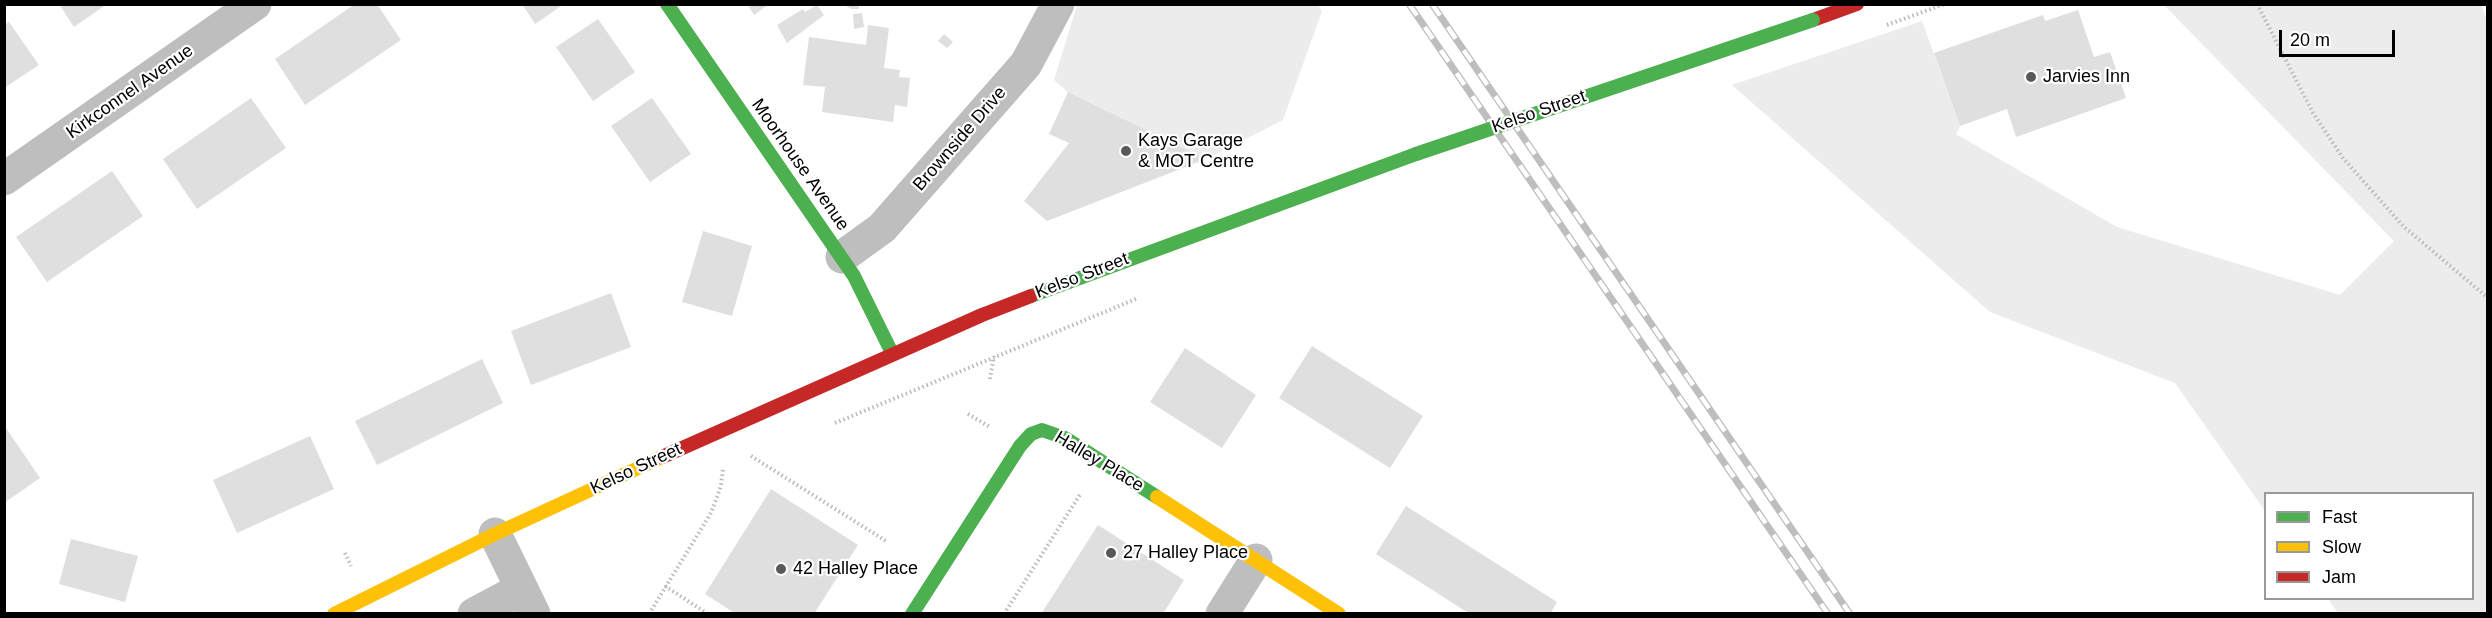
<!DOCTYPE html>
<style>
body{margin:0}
#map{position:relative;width:2492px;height:618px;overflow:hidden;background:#fff;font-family:Helvetica,sans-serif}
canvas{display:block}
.frame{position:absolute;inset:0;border:6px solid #000;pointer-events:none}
.legend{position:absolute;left:2264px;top:492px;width:210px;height:108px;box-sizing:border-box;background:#fff;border:2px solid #999;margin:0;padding:8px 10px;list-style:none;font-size:18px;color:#000}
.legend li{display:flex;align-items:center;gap:12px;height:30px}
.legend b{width:30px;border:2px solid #999}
.scale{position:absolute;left:2279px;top:30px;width:116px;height:27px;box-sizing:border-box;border:3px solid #000;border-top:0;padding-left:8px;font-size:18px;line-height:21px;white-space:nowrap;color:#000;-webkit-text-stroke:4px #fff;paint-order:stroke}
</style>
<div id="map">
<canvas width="2492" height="618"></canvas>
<div class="frame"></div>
<ul class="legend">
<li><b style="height:8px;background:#4caf50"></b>Fast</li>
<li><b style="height:8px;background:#ffc107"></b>Slow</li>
<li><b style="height:8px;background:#c62828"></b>Jam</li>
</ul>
<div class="scale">20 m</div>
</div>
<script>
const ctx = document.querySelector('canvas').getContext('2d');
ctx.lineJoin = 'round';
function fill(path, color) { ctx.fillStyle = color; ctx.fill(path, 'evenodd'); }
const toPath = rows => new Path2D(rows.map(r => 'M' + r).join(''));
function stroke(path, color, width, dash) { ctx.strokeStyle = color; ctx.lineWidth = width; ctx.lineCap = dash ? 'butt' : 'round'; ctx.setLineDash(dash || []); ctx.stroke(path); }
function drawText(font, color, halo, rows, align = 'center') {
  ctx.font = font + ' Helvetica,sans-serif'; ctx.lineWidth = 4.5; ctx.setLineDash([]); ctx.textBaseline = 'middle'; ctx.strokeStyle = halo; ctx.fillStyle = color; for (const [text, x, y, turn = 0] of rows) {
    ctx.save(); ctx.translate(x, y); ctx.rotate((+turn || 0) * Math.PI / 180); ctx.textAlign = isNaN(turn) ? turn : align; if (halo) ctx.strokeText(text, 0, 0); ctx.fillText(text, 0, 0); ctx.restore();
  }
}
fill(toPath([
 [1317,4,1322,11,1283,120,1206,159,1068,92,1054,80,1077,5],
 [2164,5,2481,5,2488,23,2487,613,2338,613,2328,599,2472,598,2472,494,2266,494,2265,511,2175,383,1990,312,1732,85,1922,21,1960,126,1956,134,2117,227,2340,295,2394,241]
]), '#ececec');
fill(toPath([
 [59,4,107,4,74,27],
 [355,4,377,4,401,40,305,105,275,59],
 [522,4,564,4,535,24],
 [747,4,769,4,754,15],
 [843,4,859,4,859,9,851,9],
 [817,5,824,15,787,43,777,25,803,9,805,12],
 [2078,10,2094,57,2110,52,2126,98,2016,137,2007,109,1960,126,1934,53,2043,15,2045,21],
 [862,13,864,27,854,29,853,14],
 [598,19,635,72,593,101,556,47],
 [9,22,39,65,4,88,4,25],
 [868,25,889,28,884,68,900,70,899,77,910,78,907,107,895,105,893,122,822,112,825,87,803,85,809,37,866,45],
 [944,34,953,42,947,48,938,41],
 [1068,92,1206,159,1047,221,1024,201,1069,143,1049,134],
 [251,98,286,148,197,209,163,159],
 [652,98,691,154,650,182,611,126],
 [112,171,143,216,47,282,16,237],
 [703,231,752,246,732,316,682,302],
 [611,293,631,347,531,385,511,331],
 [1312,346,1423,416,1390,468,1279,398],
 [1185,348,1256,395,1222,448,1150,402],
 [482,359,503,403,377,465,355,421],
 [4,425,40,478,4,503],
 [310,436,334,489,237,533,213,480],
 [771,489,858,545,814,614,736,614,705,594],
 [1406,506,1557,602,1550,614,1470,614,1376,554],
 [1098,525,1184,580,1163,614,1041,614],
 [71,539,138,556,125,602,59,584]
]), '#dfdfdf');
stroke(toPath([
 [2257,4,2313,113,2343,158,2403,226,2488,298],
 [1887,25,1945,4],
 [990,379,994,356],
 [968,414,990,427],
 [835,423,1136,299],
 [751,456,886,541],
 [345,553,351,566],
 [665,586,708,614],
 [649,614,711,513,721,486,723,469],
 [1004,614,1081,493]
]), '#b9b9b9', 4, [1.5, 3]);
stroke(toPath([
 [4,179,255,4],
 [842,257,882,228,1026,64,1058,4],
 [495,534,534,614],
 [474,614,521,589],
 [1222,614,1256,560]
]), '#bebebe', 33);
stroke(toPath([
 [667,4,854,276,892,353],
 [1031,296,1416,154],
 [912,614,1020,446,1031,434,1042,430,1065,438,1157,497]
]), '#4caf50', 14);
stroke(toPath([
 [1157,497,1339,614],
 [334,614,495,534,662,457]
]), '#ffc107', 14);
stroke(toPath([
 [1813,20,1857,4],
 [662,457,982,315,1031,296]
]), '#c62828', 14);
const rail = toPath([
 [1409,4,1828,614],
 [1432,4,1850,614]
]);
stroke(rail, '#bebebe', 7);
stroke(rail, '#fff', 4.5, [14]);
stroke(toPath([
 [1416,154,1813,20]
]), '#4caf50', 14);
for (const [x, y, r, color] of [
 [2031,77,6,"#595959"],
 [1126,151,6,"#595959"],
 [1111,553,6,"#595959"],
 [781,569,6,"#595959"]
]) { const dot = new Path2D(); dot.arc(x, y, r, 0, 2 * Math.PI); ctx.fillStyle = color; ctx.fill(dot); stroke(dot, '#fff', 2); }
drawText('18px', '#000', '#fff', [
 ["Jarvies Inn",2043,77],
 ["Kays Garage",1138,141],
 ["& MOT Centre",1138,162],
 ["27 Halley Place",1123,553],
 ["42 Halley Place",793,569]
], 'left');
drawText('18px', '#000', '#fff', [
 ["Kirkconnel Avenue",130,92,-35],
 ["Kelso Street",1539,112,-19],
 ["Brownside Drive",960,139,-49],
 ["Moorhouse Avenue",800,165,55],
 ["Kelso Street",1082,276,-21],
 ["Halley Place",1099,462,31],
 ["Kelso Street",636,469,-25]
]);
</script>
